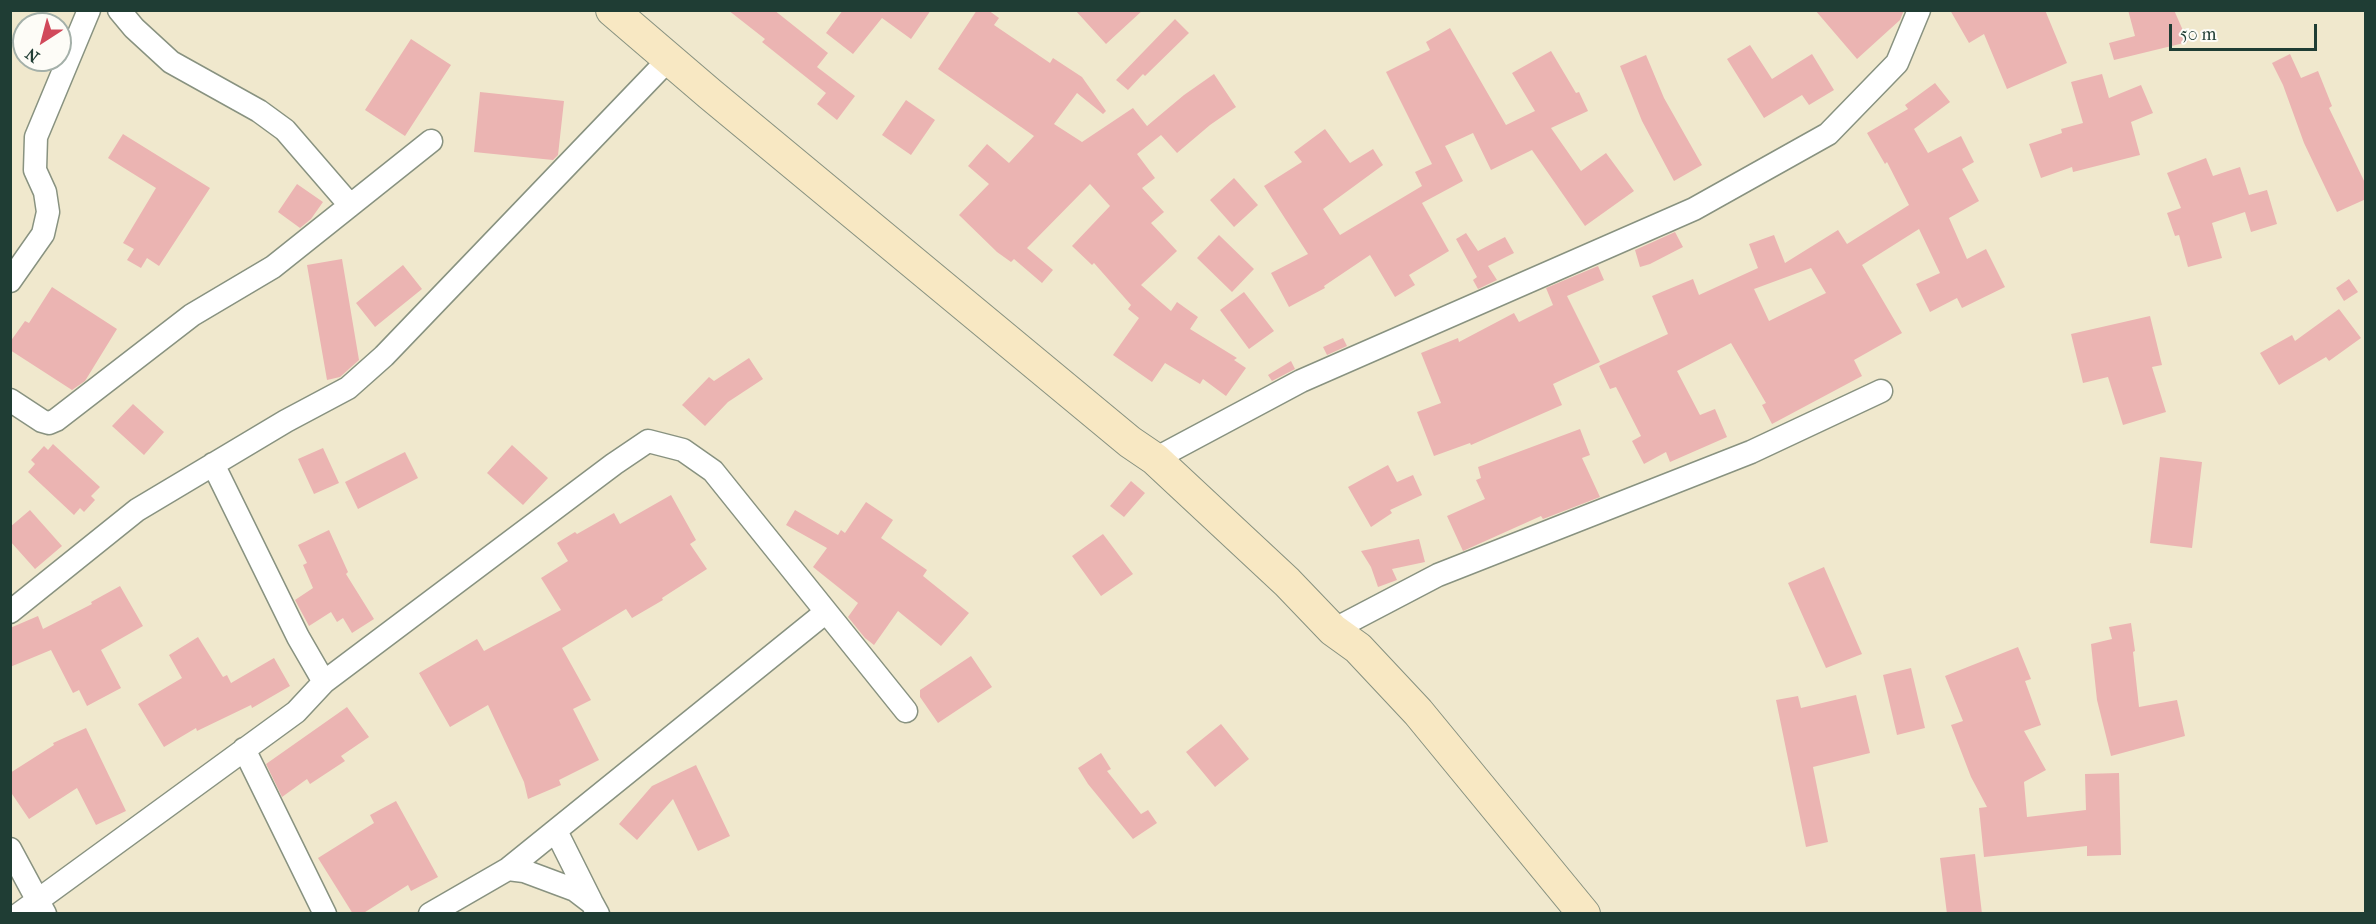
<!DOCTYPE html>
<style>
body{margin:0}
#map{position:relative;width:2376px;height:924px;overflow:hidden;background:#f0e8cd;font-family:"IM FELL French Canon",serif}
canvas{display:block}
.frame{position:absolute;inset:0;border:12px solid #1f3d34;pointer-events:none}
.north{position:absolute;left:12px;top:12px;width:60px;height:60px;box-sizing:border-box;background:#fdfcf7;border:2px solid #a4b0a9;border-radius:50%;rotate:216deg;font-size:16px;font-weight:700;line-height:24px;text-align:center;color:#1f3d34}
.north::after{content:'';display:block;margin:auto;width:21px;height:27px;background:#d1495b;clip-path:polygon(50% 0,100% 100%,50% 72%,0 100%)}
.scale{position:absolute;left:2169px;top:24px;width:148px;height:27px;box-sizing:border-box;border:3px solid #1f3d34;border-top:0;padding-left:8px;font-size:18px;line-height:21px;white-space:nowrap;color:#1f3d34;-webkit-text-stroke:4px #fdfcf7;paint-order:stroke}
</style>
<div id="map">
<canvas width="2376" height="924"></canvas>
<div class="frame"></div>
<div class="north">N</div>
<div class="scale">50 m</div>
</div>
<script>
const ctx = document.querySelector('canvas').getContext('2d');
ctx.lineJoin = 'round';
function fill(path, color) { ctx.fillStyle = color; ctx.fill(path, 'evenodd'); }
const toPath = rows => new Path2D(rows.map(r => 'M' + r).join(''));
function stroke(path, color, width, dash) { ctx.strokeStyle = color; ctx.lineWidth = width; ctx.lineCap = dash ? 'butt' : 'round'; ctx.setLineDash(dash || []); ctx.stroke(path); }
fill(toPath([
 [728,10,774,10,828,53,817,67,855,96,837,120,817,104,826,93,762,42,765,39],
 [843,10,931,10,911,39,882,18,853,54,826,33],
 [977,10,988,10,999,18,994,25,1050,63,1053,58,1082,77,1106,111,1103,114,1077,93,1054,124,1082,142,1133,108,1147,126,1184,95,1214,74,1236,107,1210,125,1177,153,1161,135,1137,154,1155,178,1142,188,1164,212,1151,223,1177,251,1141,285,1171,311,1177,302,1198,317,1190,329,1237,358,1234,360,1246,368,1226,396,1203,379,1200,384,1165,363,1152,382,1113,355,1139,318,1128,309,1131,305,1094,263,1092,265,1072,246,1110,206,1090,184,1027,248,1053,270,1042,283,1014,259,1011,262,997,252,959,215,989,184,968,166,987,144,1009,163,1034,136,938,69],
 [1075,10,1143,10,1106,44],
 [1815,10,1904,10,1900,20,1857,59],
 [1950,10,2045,10,2067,63,2007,89,1984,34,1969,43],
 [2128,10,2174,10,2188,42,2114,60,2109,43,2135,36],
 [1175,19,1189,33,1145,76,1143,74,1128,90,1116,80],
 [1450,28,1506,125,1535,111,1512,73,1551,51,1576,93,1579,92,1588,111,1551,128,1581,171,1606,153,1634,191,1585,226,1532,150,1491,170,1473,133,1445,146,1463,181,1422,203,1449,251,1409,275,1415,285,1395,297,1370,255,1324,286,1325,288,1289,307,1271,273,1308,254,1264,186,1302,162,1294,152,1325,129,1350,163,1373,149,1383,165,1323,209,1340,235,1422,186,1415,172,1432,164,1386,72,1430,50,1426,42],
 [411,39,451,65,405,136,365,110],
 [1750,45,1772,79,1812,54,1834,90,1809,105,1802,95,1764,118,1727,59],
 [2290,54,2301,78,2318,71,2332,106,2329,108,2366,185,2366,199,2337,212,2304,143,2283,85,2272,63],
 [1646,55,1664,98,1702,165,1674,181,1642,121,1620,66],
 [2102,74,2109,98,2141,85,2153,113,2131,122,2140,155,2073,172,2072,167,2041,178,2029,144,2062,133,2061,129,2083,123,2071,82],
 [1935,83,1950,102,1914,129,1928,153,1961,136,1974,162,1962,169,1979,201,1949,218,1967,259,1986,249,2005,287,1962,308,1957,298,1930,312,1916,284,1940,273,1919,229,1862,265,1902,333,1854,360,1862,376,1772,424,1762,405,1766,403,1731,343,1677,371,1700,415,1715,409,1727,437,1670,462,1666,452,1644,464,1632,441,1641,436,1616,387,1610,389,1599,366,1668,334,1652,296,1693,279,1699,295,1758,268,1749,244,1774,235,1785,263,1838,230,1847,244,1909,205,1887,162,1885,164,1867,133,1908,109,1905,105],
 [1811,268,1826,293,1769,321,1754,289],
 [480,92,564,101,558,155,553,160,474,152],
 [906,100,935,120,911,155,882,135],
 [123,134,210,188,159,266,147,258,141,268,127,260,134,249,123,243,156,188,108,158],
 [2206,158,2213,176,2240,167,2249,195,2267,190,2277,224,2251,232,2245,212,2212,223,2222,258,2188,267,2179,235,2175,236,2167,213,2181,208,2167,173],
 [1234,178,1258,205,1234,227,1210,200],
 [297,184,323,202,311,219,300,228,278,212],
 [1675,232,1683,247,1650,264,1640,267,1635,250],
 [1466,233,1478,251,1505,237,1514,253,1488,266,1497,280,1478,289,1473,280,1477,277,1456,239],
 [1219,235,1254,269,1232,292,1197,258],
 [342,259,359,360,340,377,327,380,307,265],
 [403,265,422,289,375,327,356,303],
 [1598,266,1604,280,1567,296,1600,362,1553,384,1562,405,1471,445,1470,443,1434,456,1417,412,1441,403,1421,353,1458,338,1459,342,1514,313,1519,322,1553,305,1546,288],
 [2349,279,2358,292,2344,301,2336,288],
 [52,287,117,329,85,381,72,390,10,350,10,342,25,321,29,323],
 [1244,292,1274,331,1249,349,1220,310],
 [2339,309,2361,338,2329,361,2326,357,2279,385,2260,353,2292,335,2295,341],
 [2150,316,2162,365,2152,367,2166,412,2123,425,2108,377,2083,383,2071,334],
 [1343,338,1347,346,1327,355,1323,347],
 [749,358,763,379,728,402,705,426,682,405,709,377,714,381],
 [1291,361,1295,369,1272,381,1268,375],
 [133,404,164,432,144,455,112,426],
 [1580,429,1590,455,1582,458,1600,497,1543,519,1541,516,1463,551,1447,516,1485,499,1476,480,1481,478,1478,467],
 [53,444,100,487,91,496,95,500,84,512,80,508,74,515,28,472,35,464,31,460,44,446,48,450],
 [512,445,548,478,523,505,487,473],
 [323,448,339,483,314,494,298,459],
 [405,452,418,478,358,509,345,482],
 [2160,457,2202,462,2192,548,2150,543],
 [1388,465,1397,482,1413,475,1422,495,1390,510,1392,513,1371,527,1348,487],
 [1131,481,1145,493,1124,517,1110,506],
 [671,495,696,540,690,544,707,569,662,598,663,600,632,618,626,609,562,648,591,700,573,709,599,760,559,780,561,785,528,799,524,782,488,705,450,727,419,673,477,639,484,651,561,610,541,578,568,561,557,543,575,532,577,534,614,513,620,524],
 [866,502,893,520,881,538,927,570,923,576,969,613,941,646,898,611,874,645,865,638,848,617,858,603,813,567,827,548,786,525,795,510,838,535,841,530,845,533],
 [30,510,62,546,35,569,10,541,10,527],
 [329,530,348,572,346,574,374,619,352,633,343,618,337,622,331,612,309,626,295,600,313,588,303,565,307,563,298,545],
 [1103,534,1133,574,1101,596,1072,556],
 [1419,539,1425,562,1392,569,1397,580,1378,587,1371,567,1361,551],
 [1824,567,1862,654,1826,668,1788,583],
 [120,586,143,626,101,650,121,688,87,706,79,690,73,693,51,650,10,667,10,628,38,616,43,629,92,604,91,602],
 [2131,623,2135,651,2133,652,2139,707,2177,700,2185,736,2111,756,2097,700,2091,644,2112,639,2109,627],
 [198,637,223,677,227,675,231,683,274,658,290,686,252,708,251,705,197,731,196,728,164,747,138,704,182,678,169,655],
 [2018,647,2031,679,2025,681,2041,725,2024,731,2046,770,2024,782,2027,817,2086,810,2085,774,2119,773,2121,855,2087,856,2087,846,1984,857,1979,808,1987,807,1971,777,1951,725,1963,721,1945,676],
 [971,656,992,687,938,723,920,697,920,690],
 [1911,668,1925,728,1897,735,1883,675],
 [1856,695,1870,753,1813,767,1828,842,1806,847,1776,700,1798,696,1801,708],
 [347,707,369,737,341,756,345,761,310,784,307,779,282,797,266,764],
 [1221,724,1249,759,1215,787,1186,752],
 [86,728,126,811,96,825,77,788,29,819,10,791,10,773,54,745,53,743],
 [1101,753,1111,769,1107,771,1141,814,1148,810,1157,823,1133,839,1088,784,1078,768],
 [696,765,730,836,698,851,673,799,637,840,619,824,652,786],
 [396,801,438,877,411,891,408,885,362,914,353,914,318,858,374,823,370,815],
 [1975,854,1982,914,1947,914,1940,858]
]), '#ebb4b2');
const street = toPath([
 [119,10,134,28,171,62,259,111,285,130,349,204],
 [10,281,43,234,48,212,45,192,35,170,36,137,89,10],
 [10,400,42,421,49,423,56,420,192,315,273,267,431,141],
 [1155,459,1301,381,1694,209,1828,134,1897,63,1919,10],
 [213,464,298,637,324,682],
 [10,612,137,510,286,421,348,388,384,356,669,59],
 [1333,630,1438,575,1751,452,1881,391],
 [244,749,325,914],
 [556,831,591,901],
 [10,849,45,914],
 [508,869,826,612],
 [19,914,296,712,324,682,614,464,648,441,683,450,713,471,906,711],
 [430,914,508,869,524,871,575,890,592,903,598,914]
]);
const secondary = toPath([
 [612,10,710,94,1130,442,1155,459,1287,582,1333,630,1358,648,1418,712,1584,914]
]);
stroke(street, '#889280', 25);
stroke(secondary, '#889280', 34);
stroke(street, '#fff', 22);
stroke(secondary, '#f8e8c3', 32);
</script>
